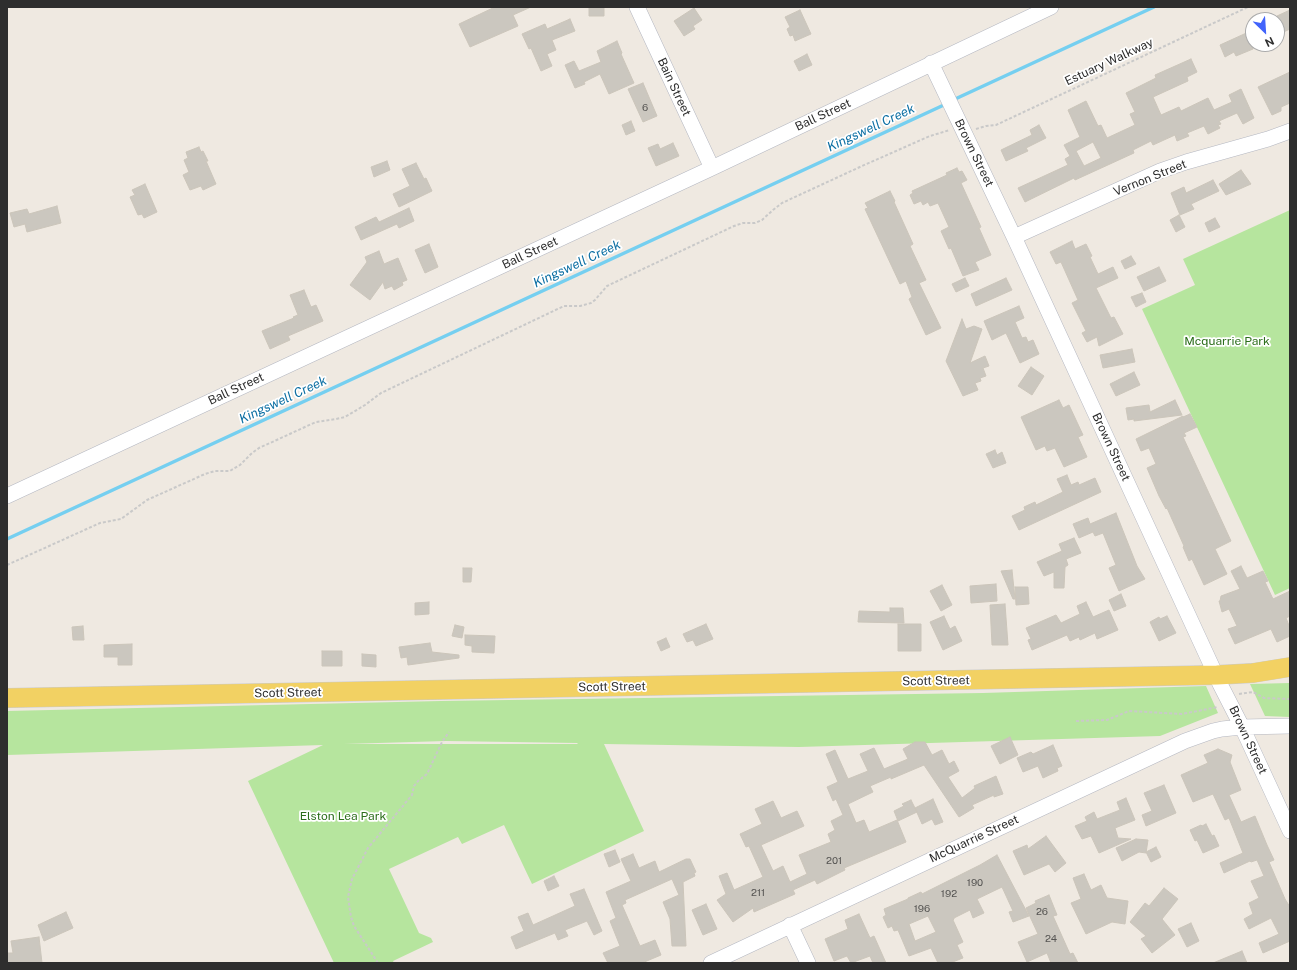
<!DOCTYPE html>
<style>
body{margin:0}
#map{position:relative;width:1297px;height:970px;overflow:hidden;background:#efe9e1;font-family:"Public Sans",sans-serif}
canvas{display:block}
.frame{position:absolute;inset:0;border:8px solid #2e2e2e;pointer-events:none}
.north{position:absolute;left:1245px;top:12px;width:40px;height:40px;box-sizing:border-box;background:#fff;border:1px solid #ababab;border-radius:50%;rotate:155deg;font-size:11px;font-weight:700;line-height:16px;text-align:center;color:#2e2e2e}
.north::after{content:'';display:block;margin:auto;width:14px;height:18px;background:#4264fb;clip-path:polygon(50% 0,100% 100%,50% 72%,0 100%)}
</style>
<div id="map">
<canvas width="1297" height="970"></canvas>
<div class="frame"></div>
<div class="north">N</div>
</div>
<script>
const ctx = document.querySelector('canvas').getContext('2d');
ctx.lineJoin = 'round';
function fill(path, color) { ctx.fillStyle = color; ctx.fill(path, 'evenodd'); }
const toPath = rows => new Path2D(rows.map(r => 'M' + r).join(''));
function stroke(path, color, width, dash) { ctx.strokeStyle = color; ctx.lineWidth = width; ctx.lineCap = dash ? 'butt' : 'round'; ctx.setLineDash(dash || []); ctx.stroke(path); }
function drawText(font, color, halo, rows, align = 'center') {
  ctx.font = font + ' "Public Sans",sans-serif'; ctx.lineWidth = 3.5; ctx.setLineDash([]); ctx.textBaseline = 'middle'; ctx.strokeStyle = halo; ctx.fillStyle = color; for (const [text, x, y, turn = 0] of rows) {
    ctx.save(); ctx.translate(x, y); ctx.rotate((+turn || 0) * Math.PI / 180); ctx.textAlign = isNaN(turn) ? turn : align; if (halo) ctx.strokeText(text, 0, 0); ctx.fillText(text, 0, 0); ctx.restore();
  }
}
fill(toPath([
 [1290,210,1290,588,1275,595,1142,309,1195,285,1183,259],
 [1290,683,1290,717,1265,716,1250,684],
 [1206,686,1218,713,1160,736,799,747,604,744,644,831,532,884,504,825,462,844,458,837,389,869,419,933,431,938,433,942,393,961,394,963,334,963,248,781,323,745,7,755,7,711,441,701,983,693],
 [446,741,577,743,578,744,344,744]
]), '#b6e59e');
stroke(toPath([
 [953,100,1154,7],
 [7,539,946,104]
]), '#75cff0', 3.5);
const building = toPath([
 [495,7,531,7,513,15,518,26,470,47,459,24,495,7],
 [589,7,604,7,604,16,589,16,589,7],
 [694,8,702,20,693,26,695,29,684,36,674,21,694,8],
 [800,10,811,34,795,41,793,35,790,36,787,29,790,27,785,17,800,10],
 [1290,10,1290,29,1277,35,1277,16,1290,10],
 [570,19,575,31,552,40,556,50,547,54,552,66,541,71,531,48,529,49,522,34,545,24,547,29,570,19],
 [1253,30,1253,49,1236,56,1234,52,1225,57,1220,45,1253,30],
 [617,41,622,53,621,54,634,83,609,94,600,74,584,82,585,84,575,88,565,65,574,61,579,71,601,62,597,51,617,41],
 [807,54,812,65,799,71,794,61,807,54],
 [1191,59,1197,72,1187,77,1188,81,1153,97,1161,115,1179,107,1181,111,1208,98,1214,110,1232,102,1229,95,1241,89,1254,118,1243,124,1237,113,1219,121,1221,124,1218,125,1220,128,1208,134,1204,126,1187,133,1189,136,1177,141,1175,135,1153,145,1151,141,1133,150,1134,153,1075,180,1074,178,1025,202,1018,188,1068,165,1065,159,1070,156,1064,145,1080,137,1068,110,1086,101,1098,126,1101,125,1107,138,1135,125,1130,114,1135,112,1126,93,1156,78,1155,75,1191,59],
 [1093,142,1101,158,1084,166,1076,151,1093,142],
 [1290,72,1290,103,1281,107,1281,111,1272,115,1258,87,1290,72],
 [643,83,657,116,643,122,628,89,643,83],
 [631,121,635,131,626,135,622,125,631,121],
 [1039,125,1046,138,1026,148,1028,151,1006,161,1001,150,1032,135,1030,130,1039,125],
 [673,143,679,156,656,166,648,148,658,144,660,149,673,143],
 [199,147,201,152,203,151,208,161,206,161,216,184,203,190,201,186,190,190,183,175,189,172,184,160,188,158,186,152,199,147],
 [387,161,390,170,374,177,371,167,387,161],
 [416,163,424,179,426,178,432,191,399,207,393,194,410,186,402,169,416,163],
 [957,168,959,172,962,171,967,180,961,183,981,227,979,228,991,255,975,262,979,270,963,276,951,248,949,249,941,231,949,227,938,203,930,206,928,202,923,205,921,201,914,204,910,195,913,193,912,191,947,175,946,173,957,168],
 [1241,170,1251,184,1226,195,1219,184,1241,170],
 [1213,180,1219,191,1191,204,1194,209,1180,215,1171,193,1184,187,1186,193,1213,180],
 [145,184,157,212,144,218,142,214,138,215,130,197,135,195,132,190,145,184],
 [890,191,895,201,894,202,913,244,910,246,926,280,919,283,941,328,926,335,909,299,912,297,906,281,900,284,865,209,868,208,865,203,890,191],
 [57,206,61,223,27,232,25,224,14,227,10,213,27,209,29,214,57,206],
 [409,208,414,221,399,228,397,224,361,240,355,227,376,217,379,222,409,208],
 [1179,215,1185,227,1176,232,1170,220,1179,215],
 [1215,218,1220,227,1209,232,1205,223,1215,218],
 [1072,241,1075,249,1086,244,1092,256,1090,257,1098,274,1113,267,1118,278,1096,288,1111,318,1114,317,1123,334,1099,346,1097,337,1087,342,1082,333,1086,331,1072,303,1078,300,1061,262,1056,264,1050,252,1072,241],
 [429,244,438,267,425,273,415,250,429,244],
 [379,251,384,264,398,258,407,280,402,282,403,285,394,290,392,286,385,289,383,282,370,300,350,285,367,262,365,257,379,251],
 [1131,256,1136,264,1125,269,1121,261,1131,256],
 [1159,267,1166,281,1144,291,1137,277,1159,267],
 [965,278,969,286,956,292,952,284,965,278],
 [1006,278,1012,290,976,306,971,294,1006,278],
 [304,290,311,307,316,305,323,321,288,336,290,340,270,349,262,331,294,318,293,317,298,315,290,295,304,290],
 [1142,293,1146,302,1136,307,1131,297,1142,293],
 [1019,306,1024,318,1015,322,1022,338,1026,337,1028,342,1033,340,1039,354,1020,363,1006,333,992,340,984,321,1019,306],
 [962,319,966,329,974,326,982,329,970,363,985,356,989,366,983,368,986,376,980,378,981,381,975,383,978,390,963,396,946,361,962,319],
 [1132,349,1135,362,1103,368,1100,355,1132,349],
 [1031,367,1044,376,1032,395,1018,386,1031,367],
 [1134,372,1140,385,1116,396,1110,384,1134,372],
 [1059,400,1063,408,1069,405,1083,435,1078,437,1087,457,1064,467,1055,448,1047,451,1045,446,1036,450,1021,417,1059,400],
 [1175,400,1182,415,1134,421,1134,419,1128,420,1126,408,1149,405,1150,412,1175,400],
 [1190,414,1197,427,1184,433,1186,436,1183,437,1231,541,1215,549,1227,574,1204,585,1192,559,1189,561,1183,547,1184,546,1167,508,1166,509,1159,496,1147,468,1156,464,1149,448,1141,451,1136,439,1183,416,1183,417,1190,414],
 [995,450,997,455,1002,452,1006,463,993,468,986,454,995,450],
 [1067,475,1071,485,1078,482,1079,485,1095,478,1101,492,1019,530,1012,516,1025,510,1024,507,1035,502,1036,505,1063,492,1057,479,1067,475],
 [1116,513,1137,566,1145,579,1119,591,1109,568,1116,565,1103,533,1095,536,1093,532,1079,538,1073,524,1088,518,1090,524,1116,513],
 [1074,538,1081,553,1066,559,1068,565,1065,567,1064,588,1054,588,1054,572,1044,576,1037,562,1062,551,1059,544,1074,538],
 [1241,566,1247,578,1263,571,1268,581,1265,582,1273,599,1290,591,1290,616,1286,618,1290,628,1290,636,1277,642,1271,629,1235,644,1228,629,1237,626,1229,609,1222,612,1219,601,1220,601,1221,596,1240,589,1231,571,1241,566],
 [463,568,472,568,471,582,463,582,463,568],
 [1012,570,1015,599,1013,599,1001,571,1012,570],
 [996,584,997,601,971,603,970,586,996,584],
 [942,585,952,605,941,611,930,591,942,585],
 [1015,587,1028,587,1029,604,1016,605,1015,587],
 [1121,594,1126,606,1114,611,1109,600,1121,594],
 [429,602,429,614,415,615,415,603,429,602],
 [1086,602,1093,617,1109,610,1118,630,1097,639,1095,633,1080,640,1079,637,1070,641,1067,635,1032,650,1028,640,1031,639,1026,628,1056,615,1061,623,1080,614,1077,606,1086,602],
 [1005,604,1008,645,992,645,990,605,1005,604],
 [890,608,903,608,904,623,858,622,859,611,890,612,890,608],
 [944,616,950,629,955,626,962,641,943,650,930,622,944,616],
 [1167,616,1176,633,1159,641,1150,622,1159,617,1160,619,1167,616],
 [706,624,713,639,696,646,693,640,687,642,683,634,706,624],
 [898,624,921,624,921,651,898,651,898,624],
 [455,625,464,627,462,638,452,636,455,625],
 [83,626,84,640,73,640,72,627,83,626],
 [465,635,495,636,494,653,472,652,472,646,465,645,465,635],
 [666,638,670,647,661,651,657,642,666,638],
 [430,643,432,652,459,655,459,658,408,665,407,657,401,658,399,647,430,643],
 [132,644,132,665,118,665,118,657,104,657,104,645,132,644],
 [322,651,342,651,342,666,322,666,322,651],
 [362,654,376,655,376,667,362,666,362,654],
 [1010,737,1018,755,1000,764,991,746,1010,737],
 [915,742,925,742,932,755,942,750,949,764,954,761,959,771,948,777,962,798,975,788,974,786,996,776,1003,794,994,797,994,795,972,805,974,808,959,817,924,765,891,779,891,777,870,786,873,792,848,804,856,823,864,820,869,832,897,820,906,842,844,868,845,870,817,884,815,880,793,890,795,894,754,912,753,908,733,922,717,900,726,894,719,876,727,873,734,890,763,877,749,846,746,847,740,834,762,824,755,809,773,801,781,818,797,811,804,826,761,845,773,871,783,866,790,882,807,874,799,855,831,842,828,834,835,830,831,821,843,815,836,799,833,801,827,787,838,782,826,754,835,750,848,779,868,771,860,754,874,748,884,769,908,759,903,749,915,742],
 [1053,745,1062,766,1057,768,1058,771,1043,778,1038,766,1023,772,1017,758,1031,752,1033,754,1053,745],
 [1218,749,1232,755,1230,762,1241,790,1229,795,1241,822,1255,816,1267,845,1274,860,1269,862,1285,899,1290,907,1290,941,1263,953,1259,943,1279,934,1271,918,1249,929,1244,919,1253,914,1249,903,1259,898,1251,881,1264,876,1257,860,1251,862,1250,861,1224,873,1220,863,1243,853,1229,818,1225,820,1213,794,1193,802,1181,775,1208,763,1204,755,1218,749],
 [1164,785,1176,813,1146,826,1142,815,1152,811,1144,793,1164,785],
 [1126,798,1135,820,1115,828,1118,838,1131,839,1099,853,1091,836,1082,839,1075,826,1087,821,1085,817,1094,812,1097,819,1120,810,1117,802,1126,798],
 [933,799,943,822,935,825,932,819,922,824,915,808,933,799],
 [911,800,917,812,898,821,894,811,904,806,902,804,911,800],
 [1206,824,1212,836,1214,835,1219,846,1203,853,1197,840,1195,841,1190,830,1201,825,1202,826,1206,824],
 [1046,836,1066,863,1055,872,1049,864,1024,875,1013,851,1027,845,1028,849,1046,836],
 [1136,839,1148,840,1146,853,1139,852,1122,861,1116,848,1136,839],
 [1156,847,1161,857,1151,862,1146,852,1156,847],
 [615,850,620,862,609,867,604,854,615,850],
 [633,854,639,868,655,861,659,872,686,859,690,859,696,872,694,873,695,876,683,882,686,946,672,946,670,919,663,902,679,895,672,879,625,900,626,903,622,905,640,946,655,940,661,955,642,963,608,963,603,953,620,946,610,921,616,918,606,892,631,881,621,859,633,854],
 [997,855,1029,916,1013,922,1009,912,1013,911,1002,887,977,899,984,913,973,918,970,910,954,918,954,919,953,920,963,942,957,945,963,958,950,963,938,963,931,948,909,956,898,930,894,931,892,926,888,928,883,917,886,915,884,909,908,899,908,898,921,892,922,894,980,865,997,855],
 [928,916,936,932,915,941,909,924,928,916],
 [1084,874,1091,890,1101,885,1107,898,1128,901,1125,924,1112,922,1086,934,1071,903,1081,899,1073,878,1084,874],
 [554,876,559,886,548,891,544,881,554,876],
 [1164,888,1178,899,1162,919,1175,935,1152,953,1141,939,1146,936,1130,922,1145,903,1149,906,1164,888],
 [584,889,602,931,594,935,587,921,565,930,568,936,558,940,555,933,516,949,511,937,524,931,518,917,528,913,533,925,575,906,570,894,584,889],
 [1049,895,1057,915,1053,916,1070,954,1073,953,1078,963,1051,963,1047,953,1027,962,1018,942,1038,934,1026,908,1036,903,1035,901,1049,895],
 [706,904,717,929,703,935,692,910,706,904],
 [66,912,73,928,44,941,38,925,66,912],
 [859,914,870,938,874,936,886,963,873,963,870,956,851,963,847,956,834,961,825,939,848,929,845,920,859,914],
 [1191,923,1199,941,1187,947,1178,929,1191,923],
 [39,937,42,963,7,963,7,953,13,953,11,941,39,937],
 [1242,951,1247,963,1213,963,1242,951]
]);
fill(building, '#cbc7bf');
stroke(building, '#cbc5ba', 1);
const minor = toPath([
 [637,7,712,168],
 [931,63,1014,237,1220,684,1242,727,1290,831],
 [1014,237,1160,171,1186,162,1268,139,1290,131],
 [7,496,712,168,1051,7],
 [790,925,808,963],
 [711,963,1185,741,1213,731,1222,729,1242,727,1290,726]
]);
const major = toPath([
 [7,698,1217,675,1253,673,1290,667]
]);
stroke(minor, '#b4b7c1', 16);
stroke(major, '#c9c9c9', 20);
stroke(toPath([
 [976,129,986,126,996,125,1248,7],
 [7,565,100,523,121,519,147,500,205,474,215,471,230,471,233,469,240,465,252,453,259,448,316,422,336,419,345,417,365,405,381,393,564,306,580,306,591,303,595,300,607,286,734,226,743,223,755,223,762,220,773,210,782,203,862,166,930,136,950,130],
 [1239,694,1253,692,1264,698,1290,699],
 [1076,721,1107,720,1129,711,1182,714,1218,707],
 [378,963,354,926,351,917,348,897,352,879,368,848,412,795,414,786,418,781,427,774,442,742,449,732]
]), '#c9c9c9', 2, [3, 2]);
stroke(minor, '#fff', 15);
stroke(major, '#f2d163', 19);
drawText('10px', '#555452', null, [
 ["6",645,108],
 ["201",834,861],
 ["190",975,883],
 ["211",758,893],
 ["192",949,894],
 ["196",922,909],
 ["26",1042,912],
 ["24",1051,939]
]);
drawText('12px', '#2e2e2e', '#fff', [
 ["Estuary Walkway",1109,62,-25],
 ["Bain Street",674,87,65],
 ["Ball Street",823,115,-25],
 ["Brown Street",974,153,64],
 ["Vernon Street",1150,178,-22],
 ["Ball Street",530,253,-25],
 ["Ball Street",236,389,-25],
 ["Brown Street",1111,447,65],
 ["Scott Street",936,681,-1],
 ["Scott Street",612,687,-1],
 ["Scott Street",288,693,-1],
 ["Brown Street",1248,740,65],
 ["McQuarrie Street",974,839,-25]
]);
drawText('12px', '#2c6e1b', '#fff', [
 ["Mcquarrie Park",1227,341],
 ["Elston Lea Park",343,816]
]);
drawText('italic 13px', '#0d6fa3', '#fff', [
 ["Kingswell Creek",871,128,-25],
 ["Kingswell Creek",577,264,-25],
 ["Kingswell Creek",283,400,-25]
]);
</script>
